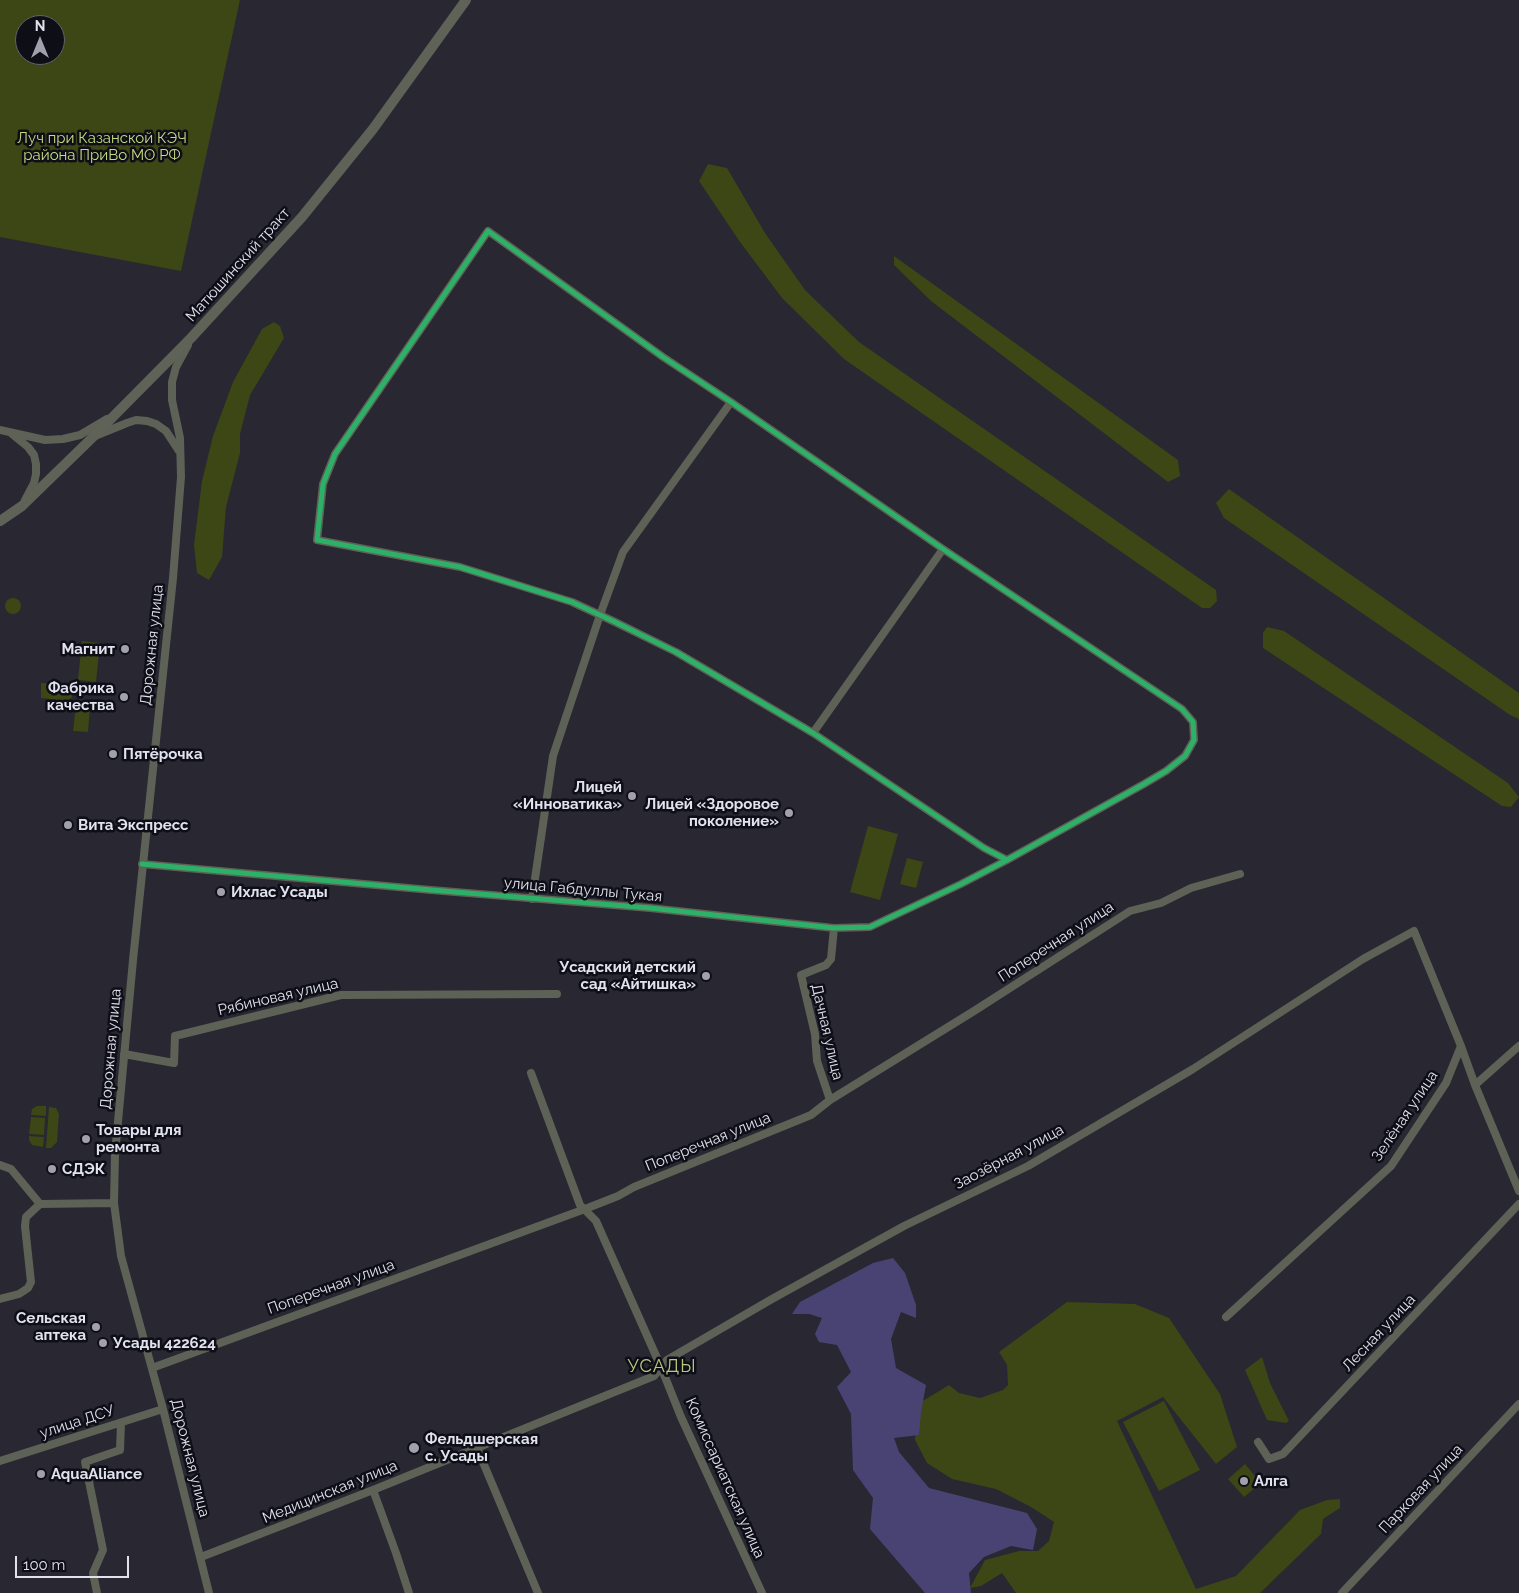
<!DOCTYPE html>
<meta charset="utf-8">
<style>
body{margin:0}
#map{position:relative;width:1519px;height:1593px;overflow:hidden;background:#282732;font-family:Raleway,sans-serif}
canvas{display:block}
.north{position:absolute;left:15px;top:15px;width:50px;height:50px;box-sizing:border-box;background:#0e0e16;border:1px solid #63626d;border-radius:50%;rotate:0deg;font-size:14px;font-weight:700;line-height:20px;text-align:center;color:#e2e1ef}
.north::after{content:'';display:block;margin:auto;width:18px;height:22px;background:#a1a0ad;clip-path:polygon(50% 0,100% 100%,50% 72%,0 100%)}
.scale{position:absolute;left:15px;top:1556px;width:114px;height:22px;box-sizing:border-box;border:2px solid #e2e1ef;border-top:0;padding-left:6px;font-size:15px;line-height:18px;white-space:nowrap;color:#e2e1ef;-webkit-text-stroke:4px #0e0e16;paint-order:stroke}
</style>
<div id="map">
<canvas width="1519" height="1593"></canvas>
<div class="north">N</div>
<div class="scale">100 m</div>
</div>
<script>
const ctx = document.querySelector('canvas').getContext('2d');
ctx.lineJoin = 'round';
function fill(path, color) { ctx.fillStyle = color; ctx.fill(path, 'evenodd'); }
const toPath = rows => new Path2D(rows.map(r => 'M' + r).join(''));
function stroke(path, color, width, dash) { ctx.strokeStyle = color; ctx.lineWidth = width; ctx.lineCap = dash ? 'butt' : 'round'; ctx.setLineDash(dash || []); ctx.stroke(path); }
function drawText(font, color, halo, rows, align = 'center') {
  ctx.font = font + ' Raleway,sans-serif'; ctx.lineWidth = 5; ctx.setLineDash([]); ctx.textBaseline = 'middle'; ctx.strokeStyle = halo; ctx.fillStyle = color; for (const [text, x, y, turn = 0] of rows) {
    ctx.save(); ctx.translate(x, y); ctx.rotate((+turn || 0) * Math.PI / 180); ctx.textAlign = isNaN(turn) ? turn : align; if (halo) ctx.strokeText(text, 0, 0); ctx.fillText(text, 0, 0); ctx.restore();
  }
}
fill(toPath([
 [0,0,240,0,181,271,0,237],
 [25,25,55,25,55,55,25,55],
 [708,164,727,168,765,233,805,290,859,342,1216,590,1217,601,1210,608,1202,608,844,359,782,298,740,242,699,181],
 [894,256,1178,460,1180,476,1168,482,931,301,894,265],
 [274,322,280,326,284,338,250,395,240,434,240,453,226,507,222,557,209,580,197,573,194,545,202,481,213,436,233,382,262,329],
 [1229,489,1519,693,1519,719,1510,715,1224,518,1216,503],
 '5 606a8 8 0 1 1 16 0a8 8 0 1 1-16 0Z',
 [1267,627,1284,631,1508,783,1519,797,1511,807,1502,806,1263,648,1263,633],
 [82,641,100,643,96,682,78,680],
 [41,683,69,684,72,691,72,697,68,701,41,698],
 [76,705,90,707,88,732,73,731],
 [868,826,898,834,880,900,850,892],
 [907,858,923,862,916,888,900,884],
 [37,1106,46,1106,46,1116,31,1115,32,1109],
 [49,1107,56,1108,59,1114,57,1142,51,1148,46,1148],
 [31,1117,45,1118,44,1135,29,1134],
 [29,1136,44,1137,43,1147,32,1145,29,1140],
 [1067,1302,1135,1304,1169,1318,1220,1394,1237,1447,1216,1464,1163,1397,1117,1421,1196,1589,1236,1576,1300,1510,1327,1500,1340,1499,1340,1508,1323,1519,1321,1534,1260,1593,1016,1593,1002,1573,981,1586,970,1588,985,1560,1019,1551,1038,1551,1049,1541,1054,1522,1031,1507,996,1489,952,1479,927,1463,915,1440,916,1405,949,1385,959,1393,980,1398,1003,1390,1008,1385,1007,1365,999,1352],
 [1262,1357,1270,1383,1289,1421,1286,1423,1267,1420,1245,1370],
 [1164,1401,1200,1470,1159,1491,1123,1422],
 [1245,1464,1261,1483,1244,1497,1228,1479]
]), '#3d4615');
fill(toPath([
 [893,1258,905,1273,916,1305,916,1318,901,1312,891,1339,896,1368,926,1385,921,1412,919,1435,894,1438,899,1452,929,1488,1027,1513,1037,1529,1033,1550,1011,1546,984,1557,969,1573,971,1593,925,1593,870,1529,873,1498,853,1470,851,1414,837,1387,851,1372,837,1345,819,1342,815,1334,822,1318,809,1314,792,1314,800,1302,873,1263]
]), '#494374');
stroke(toPath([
 [188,345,176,367,172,382,172,400,180,438,181,477,173,578,133,960,115,1154,114,1203,121,1256,163,1409,209,1593],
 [0,430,45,440,63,439,80,435,107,419],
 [12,434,28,447,34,455,36,464,36,474,34,483,25,500],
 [95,436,127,423,136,420,147,421,156,424,166,431,179,451],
 [813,733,943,549],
 [142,864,431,890,650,908,834,928,870,927,961,884,1007,860,1144,784,1166,771,1185,756,1194,740,1193,722,1182,709,943,549,731,402,663,357,488,231,335,454,323,484,317,540,460,567,572,602,615,622,676,652,813,733,984,848,1007,860],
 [532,899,553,756,600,615,623,552,731,402],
 [1461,1046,1475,1085,1519,1191],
 [124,1054,174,1063,175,1036,341,995,557,994],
 [531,1073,580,1205,596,1221,661,1367,681,1417,762,1593],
 [1475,1085,1519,1046],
 [830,1100,817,1061,815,1034,801,975,826,965,831,959,834,928],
 [0,1165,11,1169,40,1204,114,1203],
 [0,1299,19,1294,28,1288,31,1282,25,1226,26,1217,40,1204],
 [152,1368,585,1209,618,1196,634,1187,811,1115,830,1100,974,1011,1130,911,1161,903,1191,888,1240,874],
 [1258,1442,1269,1459,1283,1454,1519,1204],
 [477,1448,538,1593],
 [0,1461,163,1409],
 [373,1490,396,1553,409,1593],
 [201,1557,373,1490,654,1376,667,1360,772,1299,904,1226,1028,1166,1193,1069,1363,959,1414,931,1461,1046,1446,1083,1391,1166,1226,1317],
 [97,1593,93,1573,103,1550,85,1462,120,1450,121,1423],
 [1342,1593,1519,1404]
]), '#5e6155', 8);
stroke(toPath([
 [0,521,22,506,93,437,191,338,302,217,373,129,466,0]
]), '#5e6257', 10);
stroke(toPath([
 [142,864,431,890,650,908,834,928,870,927,961,884,1007,860,1144,784,1166,771,1185,756,1194,740,1193,722,1182,709,943,549,731,402,663,357,488,231,335,454,323,484,317,540,460,567,572,602,615,622,676,652,813,733,984,848,1007,860]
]), '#2db169', 5);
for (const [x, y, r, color] of [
 [125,649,5,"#a1a0ad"],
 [124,697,5,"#a1a0ad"],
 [113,754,5,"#a1a0ad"],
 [632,796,5,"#a1a0ad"],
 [789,813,5,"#a1a0ad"],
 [68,825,5,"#a1a0ad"],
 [221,892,5,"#a1a0ad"],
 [706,976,5,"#a1a0ad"],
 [86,1139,5,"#a1a0ad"],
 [52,1169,5,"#a1a0ad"],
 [96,1327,5,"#a1a0ad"],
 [103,1343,5,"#a1a0ad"],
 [414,1448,6,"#a1a0ad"],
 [41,1474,5,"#a1a0ad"],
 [1244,1481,5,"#a1a0ad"]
]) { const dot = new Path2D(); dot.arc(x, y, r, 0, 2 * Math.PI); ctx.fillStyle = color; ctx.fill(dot); stroke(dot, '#0e0e16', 2); }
drawText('15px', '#c5db82', '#0e0e16', [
 ["Луч при Казанской КЭЧ",102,138],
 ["района ПриВо МО РФ",102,155]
]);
drawText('15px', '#e2e1ef', '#0e0e16', [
 ["Матюшинский тракт",238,265,-48],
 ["Дорожная улица",152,645,-84],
 ["улица Габдуллы Тукая",583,890,5],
 ["Поперечная улица",1056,942,-33],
 ["Рябиновая улица",278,997,-13],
 ["Дачная улица",827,1032,77],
 ["Дорожная улица",111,1049,-85],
 ["Зелёная улица",1405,1116,-56],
 ["Поперечная улица",708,1142,-22],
 ["Заозёрная улица",1009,1157,-28],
 ["Поперечная улица",331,1287,-20],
 ["Лесная улица",1379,1333,-47],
 ["улица ДСУ",77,1422,-18],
 ["Дорожная улица",190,1458,76],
 ["Комиссариатская улица",725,1478,66],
 ["Парковая улица",1421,1489,-47],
 ["Медицинская улица",330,1492,-22]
]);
drawText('bold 15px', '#e2e1ef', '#0e0e16', [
 ["Магнит",115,649,"right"],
 ["Фабрика",114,688,"right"],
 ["качества",114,705,"right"],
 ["Пятёрочка",123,754],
 ["Лицей",622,787,"right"],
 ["«Инноватика»",622,804,"right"],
 ["Лицей «Здоровое",779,804,"right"],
 ["поколение»",779,821,"right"],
 ["Вита Экспресс",78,825],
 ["Ихлас Усады",231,892],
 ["Усадский детский",696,967,"right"],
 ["сад «Айтишка»",696,984,"right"],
 ["Товары для",96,1130],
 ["ремонта",96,1147],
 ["СДЭК",62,1169],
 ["Сельская",86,1318,"right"],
 ["аптека",86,1335,"right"],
 ["Усады 422624",113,1343],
 ["Фельдшерская",425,1439],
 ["с. Усады",425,1456],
 ["AquaAliance",51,1474],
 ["Алга",1254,1481]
], 'left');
ctx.letterSpacing = '1px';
drawText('18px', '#b8ca80', '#0e0e16', [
 ["УСАДЫ",662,1367]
]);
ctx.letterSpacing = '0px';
</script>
